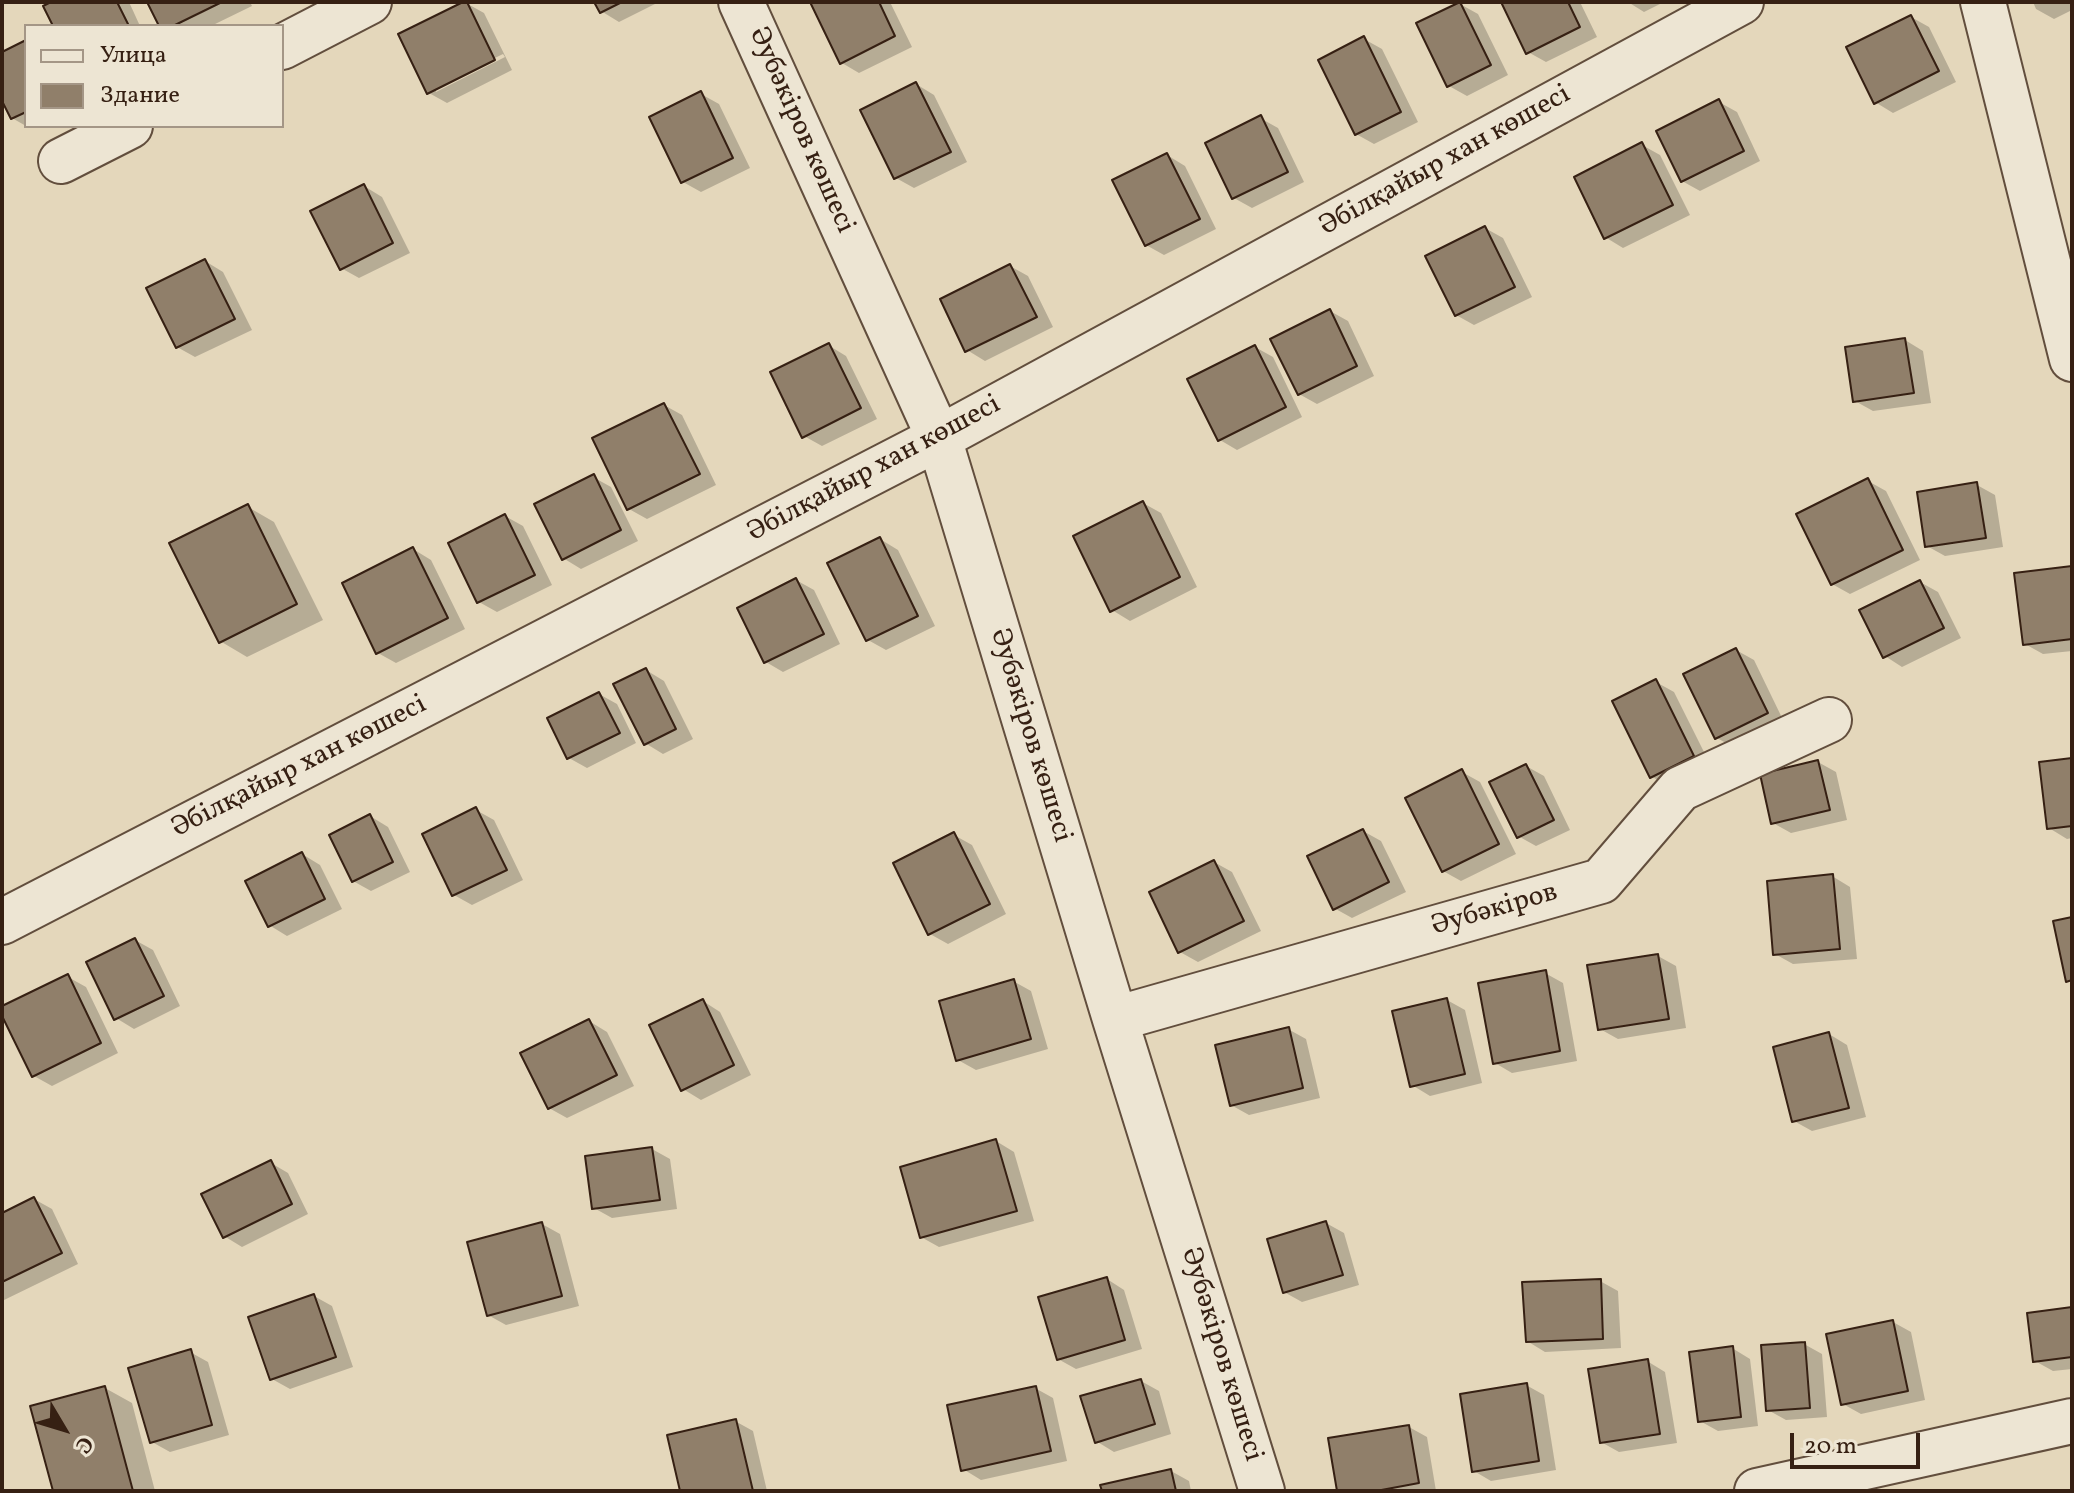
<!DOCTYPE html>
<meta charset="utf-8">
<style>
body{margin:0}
#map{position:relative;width:2074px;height:1493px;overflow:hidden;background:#e4d7bb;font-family:Vollkorn,serif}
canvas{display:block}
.frame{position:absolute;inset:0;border:4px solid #362013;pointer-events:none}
.legend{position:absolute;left:24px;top:24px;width:260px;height:104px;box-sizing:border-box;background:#ede5d3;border:2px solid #a49686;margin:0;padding:10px 14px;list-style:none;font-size:24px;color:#362013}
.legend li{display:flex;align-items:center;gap:16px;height:40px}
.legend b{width:40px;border:2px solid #a49686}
.north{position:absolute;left:24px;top:1389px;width:80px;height:80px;-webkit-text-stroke:6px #ede5d3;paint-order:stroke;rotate:128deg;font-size:22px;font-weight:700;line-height:32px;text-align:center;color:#362013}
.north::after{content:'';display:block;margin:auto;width:28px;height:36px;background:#362013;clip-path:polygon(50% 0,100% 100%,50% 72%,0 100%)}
.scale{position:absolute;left:1790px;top:1433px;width:130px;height:36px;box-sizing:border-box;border:4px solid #362013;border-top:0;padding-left:10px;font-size:24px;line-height:28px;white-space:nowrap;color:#362013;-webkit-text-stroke:6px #ede5d3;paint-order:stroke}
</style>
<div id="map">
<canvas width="2074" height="1493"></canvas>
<div class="frame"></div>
<ul class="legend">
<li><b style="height:10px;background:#ede5d3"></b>Улица</li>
<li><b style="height:22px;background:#907f6a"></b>Здание</li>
</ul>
<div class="north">С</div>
<div class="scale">20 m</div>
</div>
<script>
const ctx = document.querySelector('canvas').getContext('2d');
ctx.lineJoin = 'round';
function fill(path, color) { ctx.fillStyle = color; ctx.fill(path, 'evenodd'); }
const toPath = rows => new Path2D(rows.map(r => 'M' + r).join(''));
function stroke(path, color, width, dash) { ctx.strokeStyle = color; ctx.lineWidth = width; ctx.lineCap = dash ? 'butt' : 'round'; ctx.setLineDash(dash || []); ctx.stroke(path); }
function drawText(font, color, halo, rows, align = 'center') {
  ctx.font = font + ' Vollkorn,serif'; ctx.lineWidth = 7; ctx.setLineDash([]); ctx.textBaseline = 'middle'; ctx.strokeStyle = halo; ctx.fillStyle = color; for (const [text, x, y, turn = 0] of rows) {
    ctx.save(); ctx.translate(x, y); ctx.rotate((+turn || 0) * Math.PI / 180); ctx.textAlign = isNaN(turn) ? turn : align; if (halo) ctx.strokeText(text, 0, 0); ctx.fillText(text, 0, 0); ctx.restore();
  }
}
fill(toPath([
 [55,2,129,2,140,26,55,26],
 [149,2,250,2,252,6,211,26,161,26],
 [596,2,659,2,619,22,601,11],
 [812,2,890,2,912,47,859,73,842,63],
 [1503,2,1580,2,1597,37,1546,62,1528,52],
 [1628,2,1664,2,1644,12],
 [2033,2,2072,2,2072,10,2054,19,2036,9],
 [466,3,484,13,512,70,447,103,429,93],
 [503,54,505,57,436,92,436,87],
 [1460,4,1478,14,1508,75,1467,96,1449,86],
 [1911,17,1929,27,1956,82,1893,113,1875,102],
 [1364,39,1382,49,1418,122,1374,144,1356,134],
 [26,42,26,126,12,118,2,97,2,54],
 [916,84,934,95,967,162,914,188,896,178],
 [701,94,719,104,750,168,701,192,683,182],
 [1719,102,1737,112,1760,161,1700,191,1682,181],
 [1260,118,1278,128,1304,182,1252,208,1234,198],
 [1642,145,1660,155,1690,215,1623,248,1605,237],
 [1167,155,1185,166,1216,229,1164,255,1146,245],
 [364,186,382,197,410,253,359,278,341,268],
 [1485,228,1503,238,1532,297,1474,325,1456,315],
 [205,261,223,272,252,330,195,357,177,347],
 [1010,266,1028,276,1053,327,985,361,967,350],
 [1330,311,1348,321,1374,376,1317,404,1299,394],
 [1905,340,1923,351,1931,403,1873,411,1855,401],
 [828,345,846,356,877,419,822,446,804,436],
 [1255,347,1273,357,1302,417,1237,450,1220,440],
 [664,405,682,415,716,485,647,519,629,509,594,439],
 [593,477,611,487,638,541,581,569,563,558],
 [1868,481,1886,491,1920,560,1850,594,1832,584],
 [1977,485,1995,495,2003,547,1945,556,1927,546],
 [1143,503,1161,513,1197,587,1130,621,1112,610],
 [248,507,274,522,323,620,247,657,220,641],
 [505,516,523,526,552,585,497,612,479,602],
 [880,539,898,550,935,626,886,650,868,640],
 [413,549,431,560,465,629,396,663,378,653],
 [2072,568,2072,651,2043,654,2025,644],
 [796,580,814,590,840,644,783,672,766,662],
 [1920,582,1938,592,1961,638,1902,667,1885,656],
 [1736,650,1754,660,1785,724,1735,748,1717,738],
 [646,670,664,681,693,739,663,754,645,743],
 [1656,682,1674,692,1711,766,1669,787,1651,776],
 [599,694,617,704,636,743,587,768,569,758],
 [2072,760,2072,838,2067,839,2049,828],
 [1818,762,1836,772,1847,820,1791,833,1773,823],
 [1526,766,1544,776,1570,830,1536,846,1518,836],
 [1462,772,1480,782,1516,854,1461,881,1443,871],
 [476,810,494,820,523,880,472,905,454,895],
 [370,816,388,827,410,872,371,891,353,881],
 [1363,831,1381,841,1406,892,1352,918,1334,908],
 [954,835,972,845,1006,914,948,944,930,934],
 [302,854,320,865,342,909,287,936,269,925],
 [1214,862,1232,872,1261,931,1198,962,1180,952],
 [1832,876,1850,887,1857,959,1793,964,1775,954],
 [135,940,153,950,180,1006,134,1029,116,1018],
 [1658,956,1676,966,1686,1028,1618,1039,1600,1029],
 [1545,973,1563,983,1577,1061,1512,1073,1495,1063],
 [68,977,86,987,118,1053,52,1086,34,1076,2,1009],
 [1013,981,1031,991,1048,1049,976,1070,958,1060],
 [1447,1000,1465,1010,1482,1083,1430,1096,1412,1085],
 [703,1001,720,1012,751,1075,701,1100,683,1089],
 [589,1021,607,1032,634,1086,567,1118,549,1108],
 [1288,1029,1306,1039,1320,1098,1249,1115,1231,1105],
 [1829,1034,1847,1045,1866,1117,1812,1131,1794,1121],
 [996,1141,1014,1152,1034,1221,939,1247,921,1237],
 [652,1149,670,1159,677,1209,612,1218,594,1208],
 [271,1163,288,1173,308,1214,242,1247,224,1236],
 [34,1199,52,1209,78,1264,2,1301,2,1215],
 [1326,1223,1344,1233,1359,1285,1302,1302,1284,1292],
 [542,1224,560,1234,579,1306,506,1325,488,1315],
 [1107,1279,1124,1290,1142,1349,1076,1369,1058,1359],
 [1600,1281,1618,1291,1621,1348,1545,1352,1527,1341],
 [314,1296,332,1306,353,1367,290,1389,272,1379],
 [2072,1310,2072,1369,2053,1371,2035,1361],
 [1893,1322,1911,1332,1925,1400,1861,1414,1843,1404],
 [1804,1344,1822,1354,1827,1417,1786,1420,1768,1410],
 [1732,1348,1750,1359,1758,1426,1718,1431,1700,1421],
 [190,1352,208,1362,229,1435,170,1452,152,1442],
 [1647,1361,1665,1372,1677,1443,1619,1452,1601,1442],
 [1141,1381,1159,1391,1171,1434,1114,1452,1096,1441],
 [1526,1385,1544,1395,1556,1470,1491,1481,1474,1471],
 [105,1388,132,1403,155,1491,55,1491],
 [1035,1388,1053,1398,1067,1461,981,1480,963,1469],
 [735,1421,753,1431,767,1491,682,1491],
 [1409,1427,1427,1437,1436,1491,1339,1491],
 [1171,1471,1189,1481,1191,1491,1104,1491]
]), '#0003');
const building = toPath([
 [51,2,117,2,129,26,53,26,43,6,51,2],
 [147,2,222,2,173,26,159,26,147,2],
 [463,2,467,2,495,60,427,94,398,34,463,2],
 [594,2,622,2,600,13,594,2],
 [810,2,879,2,895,36,840,64,810,2],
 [1460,2,1491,65,1447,87,1416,23,1460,2],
 [1501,2,1568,2,1580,27,1526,54,1501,2],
 [1911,15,1939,71,1874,104,1846,47,1911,15],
 [1364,36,1401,112,1355,135,1318,60,1364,36],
 [26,40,26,112,11,119,2,101,2,52,26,40],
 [916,82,951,152,894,179,860,110,916,82],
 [701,91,733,158,681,183,649,117,701,91],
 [1719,99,1744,151,1681,182,1656,131,1719,99],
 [1261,115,1288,172,1232,199,1205,143,1261,115],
 [1642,142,1673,205,1604,239,1574,177,1642,142],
 [1167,153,1200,219,1145,246,1112,180,1167,153],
 [364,184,393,243,340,270,310,211,364,184],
 [1485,226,1515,287,1455,316,1425,256,1485,226],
 [205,259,235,319,176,348,146,288,205,259],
 [1010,264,1037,317,965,352,940,299,1010,264],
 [1330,309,1357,366,1298,395,1270,339,1330,309],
 [1905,338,1914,393,1853,402,1845,347,1905,338],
 [829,343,861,408,802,438,770,372,829,343],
 [1255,345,1286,407,1218,441,1187,379,1255,345],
 [664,403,700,474,627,510,592,438,664,403],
 [594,474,621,530,562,560,534,504,594,474],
 [1868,478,1903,550,1831,585,1796,514,1868,478],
 [1977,482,1986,538,1925,547,1917,492,1977,482],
 [1143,501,1180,577,1110,612,1073,536,1143,501],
 [248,504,297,604,219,643,169,543,248,504],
 [505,514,535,575,477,603,448,543,505,514],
 [880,537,918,616,866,641,827,563,880,537],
 [413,547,448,618,376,654,342,583,413,547],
 [2072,566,2072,639,2023,645,2014,573,2072,566],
 [796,578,824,634,764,663,737,608,796,578],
 [1920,580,1944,628,1883,658,1859,610,1920,580],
 [1736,648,1768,713,1715,739,1683,674,1736,648],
 [646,668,676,729,644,745,613,684,646,668],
 [1656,679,1694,756,1650,778,1612,701,1656,679],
 [599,692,620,733,567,759,547,718,599,692],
 [2072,758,2072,826,2047,829,2039,762,2072,758],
 [1818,760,1830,810,1771,824,1760,774,1818,760],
 [1526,764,1554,820,1517,838,1489,782,1526,764],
 [1462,769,1499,844,1442,872,1405,798,1462,769],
 [476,807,507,870,452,896,422,834,476,807],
 [370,814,393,862,352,882,329,835,370,814],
 [1363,829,1389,882,1333,910,1307,856,1363,829],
 [954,832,990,904,928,935,893,863,954,832],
 [302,852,325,899,268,927,245,881,302,852],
 [1214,860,1244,921,1178,953,1149,892,1214,860],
 [1833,874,1840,949,1773,955,1767,881,1833,874],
 [2072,917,2072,980,2066,982,2053,921,2072,917],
 [135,938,164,996,114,1020,86,962,135,938],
 [1658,954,1669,1019,1598,1030,1587,965,1658,954],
 [1546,970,1560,1051,1493,1064,1478,983,1546,970],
 [68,974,101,1043,32,1077,2,1016,2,1006,68,974],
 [1014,979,1031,1039,956,1061,939,1001,1014,979],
 [1447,998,1465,1074,1410,1087,1392,1011,1447,998],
 [703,999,734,1065,681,1091,649,1025,703,999],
 [589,1019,617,1075,548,1109,520,1053,589,1019],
 [1289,1027,1303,1088,1230,1106,1215,1045,1289,1027],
 [1829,1032,1849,1108,1792,1122,1773,1047,1829,1032],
 [996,1139,1017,1211,920,1238,900,1167,996,1139],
 [652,1147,660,1200,592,1209,585,1156,652,1147],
 [271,1160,292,1204,223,1238,201,1194,271,1160],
 [34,1197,62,1253,2,1282,2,1213,34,1197],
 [1326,1221,1343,1275,1283,1293,1267,1239,1326,1221],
 [542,1222,562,1296,487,1316,467,1242,542,1222],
 [1107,1277,1125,1340,1057,1360,1038,1297,1107,1277],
 [1601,1279,1603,1339,1526,1342,1522,1282,1601,1279],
 [314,1294,336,1357,270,1380,248,1317,314,1294],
 [2072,1307,2072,1357,2033,1362,2027,1313,2072,1307],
 [1893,1320,1908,1391,1841,1405,1826,1334,1893,1320],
 [1805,1342,1810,1408,1766,1411,1761,1345,1805,1342],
 [1733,1346,1741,1417,1698,1422,1689,1352,1733,1346],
 [191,1349,212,1425,150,1443,128,1368,191,1349],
 [1648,1359,1660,1434,1600,1443,1588,1369,1648,1359],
 [1141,1379,1155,1424,1095,1443,1080,1396,1141,1379],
 [1527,1383,1539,1461,1472,1472,1460,1394,1527,1383],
 [105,1386,133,1491,53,1491,30,1406,105,1386],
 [1036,1386,1051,1451,961,1471,947,1405,1036,1386],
 [736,1419,753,1491,680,1491,667,1435,736,1419],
 [1409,1425,1419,1483,1376,1491,1337,1491,1328,1438,1409,1425],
 [1171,1469,1176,1491,1102,1491,1100,1485,1171,1469]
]);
fill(building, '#907f6a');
stroke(building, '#362013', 2);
const minor = toPath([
 [741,2,939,438,1115,1019,1262,1491],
 [1983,2,2072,359],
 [282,47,369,2],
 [61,161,130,126],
 [2,922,939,438,1741,2],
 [1115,1019,1601,881,1680,789,1829,720],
 [1757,1491,2072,1421]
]);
stroke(minor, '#624e3d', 48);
stroke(minor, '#ede5d3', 44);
drawText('28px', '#362013', '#ede5d3', [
 ["Әубәкіров көшесі",800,131,66],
 ["Әбілқайыр хан көшесі",1446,162,-29],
 ["Әбілқайыр хан көшесі",875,470,-28],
 ["Әубәкіров көшесі",1029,736,73],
 ["Әбілқайыр хан көшесі",300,768,-27],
 ["Әубәкіров",1495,911,-16],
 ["Әубәкіров көшесі",1220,1355,73]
]);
</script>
